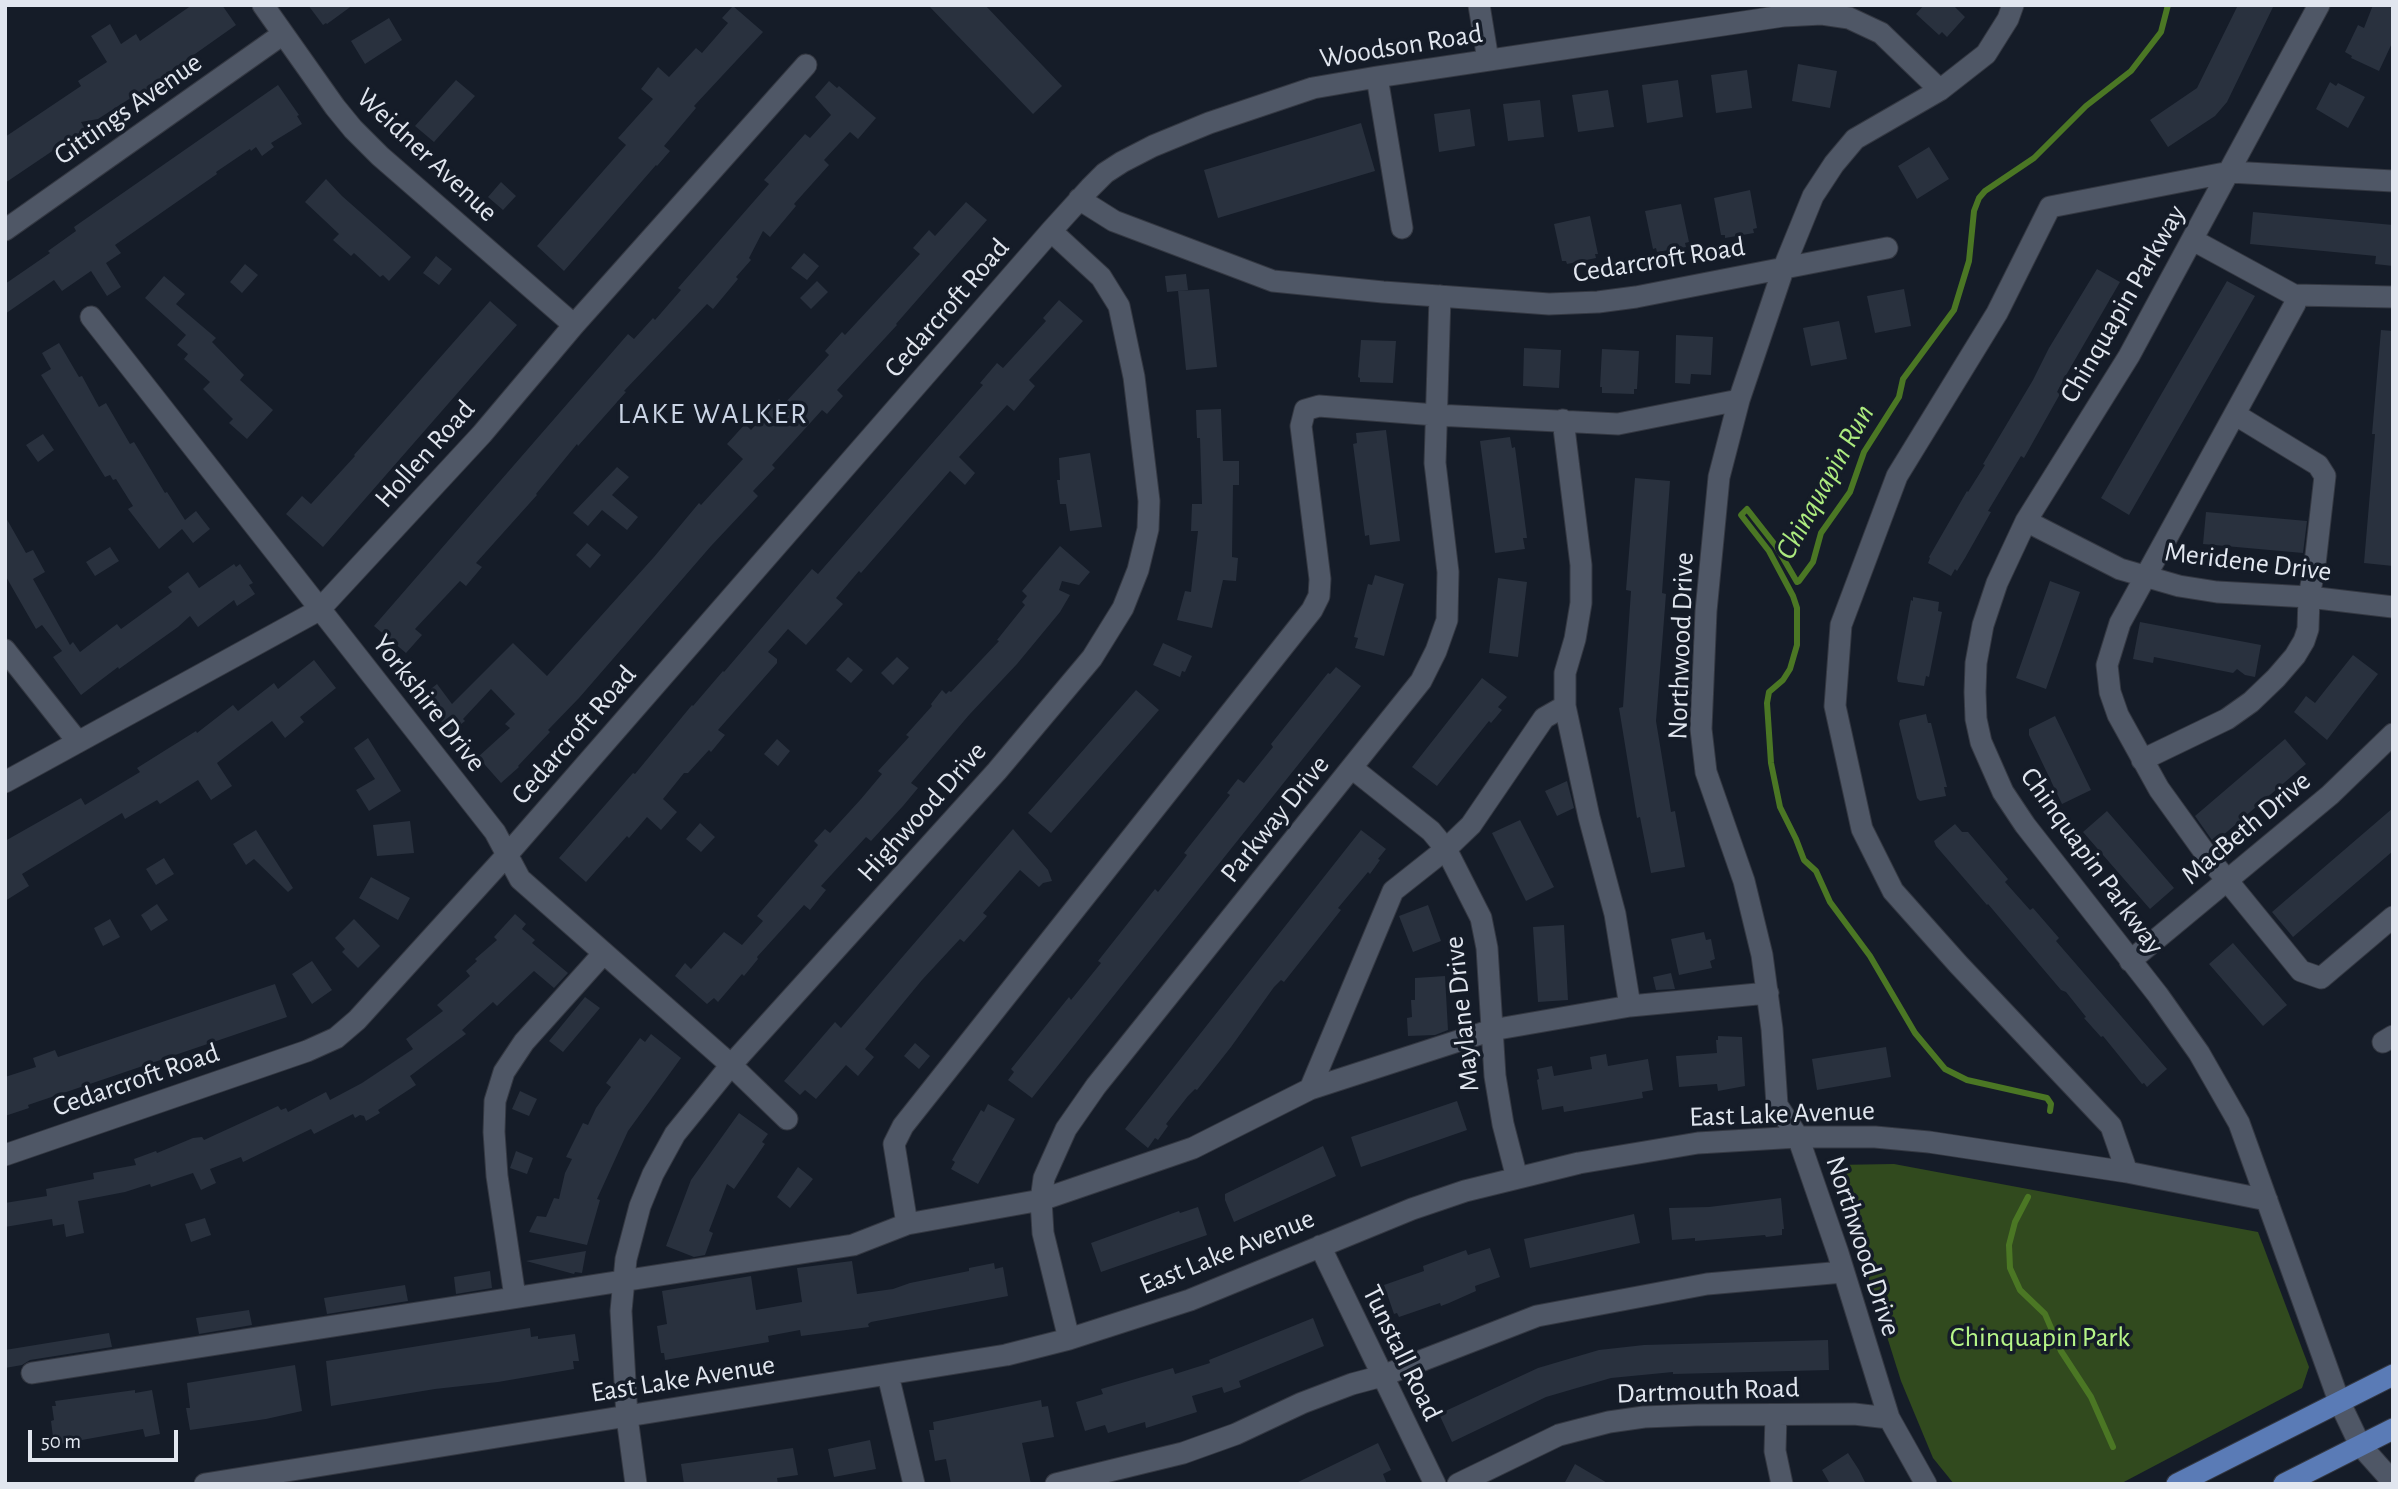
<!DOCTYPE html>
<style>
body{margin:0}
#map{position:relative;width:2398px;height:1489px;overflow:hidden;background:#151c28;font-family:"Alegreya Sans",sans-serif}
canvas{display:block}
.frame{position:absolute;inset:0;border:7px solid #e1e6ef;pointer-events:none}
.scale{position:absolute;left:28px;top:1430px;width:150px;height:32px;box-sizing:border-box;border:4px solid #e1e6ef;border-top:0;padding-left:9px;font-size:21px;line-height:24px;white-space:nowrap;color:#e1e6ef;-webkit-text-stroke:5px #151c28;paint-order:stroke}
</style>
<div id="map">
<canvas width="2398" height="1489"></canvas>
<div class="frame"></div>
<div class="scale">50 m</div>
</div>
<script>
const ctx = document.querySelector('canvas').getContext('2d');
ctx.lineJoin = 'round';
function fill(path, color) { ctx.fillStyle = color; ctx.fill(path, 'evenodd'); }
const toPath = rows => new Path2D(rows.map(r => 'M' + r).join(''));
function stroke(path, color, width, dash) { ctx.strokeStyle = color; ctx.lineWidth = width; ctx.lineCap = dash ? 'butt' : 'round'; ctx.setLineDash(dash || []); ctx.stroke(path); }
function drawText(font, color, halo, rows, align = 'center') {
  ctx.font = font + ' "Alegreya Sans",sans-serif'; ctx.lineWidth = 7; ctx.setLineDash([]); ctx.textBaseline = 'middle'; ctx.strokeStyle = halo; ctx.fillStyle = color; for (const [text, x, y, turn = 0] of rows) {
    ctx.save(); ctx.translate(x, y); ctx.rotate((+turn || 0) * Math.PI / 180); ctx.textAlign = isNaN(turn) ? turn : align; if (halo) ctx.strokeText(text, 0, 0); ctx.fillText(text, 0, 0); ctx.restore();
  }
}
fill(toPath([
 [1894,1164,2258,1232,2309,1367,2302,1388,2120,1484,1954,1484,1933,1458,1901,1381,1833,1165]
]), '#314a1e');
stroke(toPath([
 [2050,1111,2051,1104,2047,1098,1967,1080,1945,1069,1915,1033,1870,956,1830,902,1816,871,1804,860,1796,839,1780,807,1771,763,1767,703,1769,692,1783,680,1790,669,1797,645,1797,608,1793,596,1769,551,1741,515,1747,509,1776,546,1797,582,1799,581,1813,562,1821,533,1850,492,1864,452,1899,397,1903,379,1954,310,1969,261,1974,211,1979,198,1985,191,2034,158,2086,106,2131,71,2161,32,2168,5],
 [2028,1197,2015,1222,2009,1245,2010,1268,2020,1290,2045,1314,2061,1351,2091,1397,2113,1447]
]), '#4b7724', 6);
fill(toPath([
 [192,5,222,5,236,25,161,78,164,82,143,96,140,92,98,119,81,122,85,129,5,183,5,137,81,86,78,81,107,62,91,36,110,24,121,44,136,34,140,41],
 [308,5,353,5,327,24,326,23,323,25],
 [928,5,985,5,1062,86,1033,114],
 [1924,5,1953,5,1965,17,1947,37,1942,32,1939,35,1916,14],
 [2238,5,2274,5,2227,102,2215,116,2168,147,2150,120,2197,88],
 [2373,5,2393,5,2393,41,2379,71,2351,58,2352,56,2345,52,2358,25,2364,28],
 [733,6,763,32,694,106,696,108,664,146,670,151,657,166,656,165,564,271,537,246,626,145,618,138,653,99,641,89,658,67,669,77,696,48,702,53,728,23,722,18],
 [389,18,402,40,365,64,351,41],
 [1798,64,1837,71,1830,108,1792,101],
 [1747,70,1752,108,1716,113,1711,75],
 [456,80,475,96,434,142,415,126],
 [1678,80,1683,117,1647,123,1642,85],
 [829,81,837,88,839,86,876,118,858,139,850,132,824,160,829,165,794,204,796,206,770,237,763,231,749,258,751,260,736,277,738,279,713,309,707,304,624,391,626,392,578,446,577,444,536,494,537,495,476,563,482,567,466,586,460,581,415,629,422,635,406,653,374,626,628,334,634,339,653,318,655,320,681,290,678,288,769,184,764,180,805,134,810,138,831,115,815,97],
 [2330,82,2336,86,2338,83,2365,97,2348,128,2316,109],
 [278,85,299,115,297,116,302,124,271,143,274,147,262,156,256,147,251,151,250,149,216,172,217,174,115,245,121,253,106,263,121,287,107,296,91,271,62,291,54,280,5,314,5,284,50,253,48,251,76,231,74,227],
 [1608,90,1614,127,1578,132,1572,95],
 [1540,100,1544,137,1508,141,1503,104],
 [1470,109,1475,146,1439,152,1434,114],
 [1361,123,1375,171,1218,218,1204,170],
 [1929,147,1949,179,1917,199,1898,166],
 [326,179,342,196,411,257,389,281,383,275,380,277,354,253,351,256,333,240,339,234,305,202],
 [501,182,516,196,503,210,488,197],
 [1750,190,1757,228,1753,229,1754,233,1725,238,1725,235,1721,235,1714,198],
 [966,202,987,220,896,324,897,325,837,390,843,396,827,414,822,410,772,465,775,468,753,491,758,496,711,546,579,698,548,730,550,732,518,766,519,767,501,783,478,757,510,728,505,724,515,714,491,689,463,719,465,721,450,733,422,696,437,684,452,704,513,643,547,676,654,557,699,503,701,505,743,459,727,444,745,424,751,430,779,399,784,404,829,355,825,351,842,332,845,335,920,254,913,248,929,230,935,236],
 [1681,204,1689,242,1685,243,1686,247,1657,252,1656,248,1653,249,1645,211],
 [2253,212,2393,225,2393,266,2375,264,2376,256,2250,244],
 [1590,216,1598,254,1595,254,1596,258,1567,264,1566,261,1562,261,1554,224],
 [804,253,819,266,807,280,791,268],
 [436,256,452,269,439,285,423,273],
 [245,264,258,275,242,293,230,282],
 [2097,269,2120,282,2065,377,2057,392,2060,394,2024,458,2021,456,1988,511,1991,512,1965,558,1957,571,1955,569,1951,576,1928,563,1930,558,1929,557,1967,491,1968,492,1985,465,1983,464,2033,380,2049,348],
 [1186,274,1188,290,1167,292,1165,276],
 [164,276,185,294,176,304,216,338,212,342,244,375,240,380,273,410,247,439,229,423,233,419,203,389,210,382,184,359,188,354,177,345,186,335,145,298],
 [817,281,828,292,811,309,800,298],
 [2227,281,2255,296,2129,515,2101,498],
 [1209,289,1217,367,1186,370,1178,291],
 [1904,289,1911,326,1875,333,1867,296],
 [1059,300,1083,321,1029,380,1035,386,1014,411,1007,405,959,457,975,473,965,485,950,471,861,573,859,571,836,598,843,604,806,645,788,629,768,652,777,659,777,663,718,730,725,735,711,752,709,750,688,773,684,773,663,799,677,812,661,830,647,817,629,838,627,836,586,882,559,858,633,773,635,774,692,705,693,706,723,671,724,672,812,569,818,574,983,385,980,383,997,363,1003,368,1046,321,1043,318],
 [490,301,517,325,323,547,286,514,302,496,311,504,355,456,354,455],
 [1839,321,1847,359,1811,366,1803,328],
 [2381,330,2393,331,2393,566,2364,563,2375,434,2372,434],
 [1676,335,1713,337,1711,375,1691,374,1690,384,1675,383],
 [1361,340,1396,341,1393,383,1360,382,1360,378,1358,377],
 [59,343,79,377,82,376,99,407,106,403,130,444,134,442,165,493,167,492,185,520,196,511,210,529,193,543,182,529,159,549,128,509,133,506,116,479,113,480,110,475,105,477,41,375,51,369,42,353],
 [1524,348,1561,350,1559,388,1523,386],
 [1602,349,1639,351,1637,389,1634,389,1634,394,1602,393,1602,387,1600,387],
 [1221,409,1223,461,1239,461,1239,485,1233,485,1232,557,1238,558,1236,581,1223,580,1212,628,1177,620,1185,591,1191,592,1198,531,1191,531,1192,504,1202,504,1200,438,1197,438,1196,410],
 [1386,430,1400,541,1370,545,1369,535,1365,536,1353,444,1357,443,1356,433],
 [43,434,54,450,38,462,26,445],
 [1510,437,1512,448,1515,447,1527,538,1523,538,1525,549,1495,553,1480,441],
 [1090,453,1102,527,1070,531,1066,504,1060,504,1057,480,1060,480,1059,458],
 [617,467,629,477,612,495,638,517,627,530,602,510,588,526,573,513],
 [1635,478,1670,481,1662,593,1666,594,1656,721,1671,812,1675,811,1685,867,1651,873,1640,817,1637,818,1619,708,1623,707,1631,591,1626,590],
 [2206,512,2307,521,2303,553,2203,544],
 [5,516,26,553,33,550,45,572,33,579,70,645,73,642,80,652,117,624,121,629,172,592,168,587,188,572,199,588,234,564,236,567,240,564,253,583,249,585,255,594,237,606,234,600,198,627,190,616,178,627,119,669,118,667,81,695,53,657,62,651,42,625,36,629,5,575],
 [587,543,601,555,590,568,576,555],
 [1060,546,1090,572,1079,585,1062,581,1059,590,1070,595,1060,612,1017,664,969,715,911,783,918,788,903,806,871,841,866,837,821,886,826,890,810,910,804,905,757,957,758,959,744,976,742,974,718,1002,714,998,707,1004,675,976,685,963,691,969,724,932,742,945,763,921,757,916,818,845,814,841,825,829,830,833,861,799,882,774,878,771,909,737,906,735,932,706,931,704,942,690,946,694,949,691,951,692,999,641,997,640,1025,605,1022,602,1027,596,1022,591],
 [110,547,119,561,95,576,86,562],
 [1375,575,1404,584,1384,656,1355,648,1358,638,1354,637,1368,584,1372,585],
 [1498,578,1527,582,1518,657,1489,653],
 [2050,581,2080,592,2046,689,2016,678],
 [1913,597,1939,602,1938,611,1942,612,1929,677,1926,676,1924,686,1898,682,1897,678,1911,600,1913,601],
 [2140,622,2261,645,2255,677,2245,675,2237,669,2233,673,2154,657,2153,663,2133,659],
 [1163,643,1192,656,1185,672,1182,671,1180,677,1153,665],
 [2353,655,2378,674,2327,740,2294,712,2306,696,2315,703],
 [848,657,863,670,851,683,836,670],
 [897,657,909,668,893,685,881,673],
 [314,660,336,688,300,717,304,722,285,738,272,721,217,763,232,786,211,800,198,780,160,804,157,800,125,819,122,813,22,874,29,886,5,901,5,841,81,798,85,805,140,772,137,768,196,731,197,733,233,705,238,711,274,683,278,689],
 [1336,667,1361,686,1032,1098,1008,1080,1014,1072,1011,1069,1069,997,1071,1000,1101,963,1098,961,1155,889,1158,892,1181,863,1187,855,1184,853,1230,795,1227,793,1238,779,1244,783,1273,747,1271,744,1328,673,1330,674],
 [1482,678,1507,697,1498,707,1502,710,1491,723,1489,721,1437,786,1412,767],
 [1136,690,1159,710,1051,833,1028,813],
 [1926,714,1928,723,1931,723,1947,787,1944,787,1946,796,1920,801,1917,798,1899,724,1900,720],
 [2055,716,2091,790,2062,804,2029,735,2029,729],
 [368,738,401,791,369,811,356,790,375,779,354,748],
 [777,739,790,751,778,766,764,754],
 [2285,739,2306,764,2214,843,2195,816],
 [1567,781,1574,808,1557,816,1545,791],
 [2393,808,2393,851,2293,937,2272,912],
 [2107,811,2174,888,2150,909,2083,832],
 [1520,820,1554,887,1526,901,1492,833],
 [410,821,414,853,377,856,373,825],
 [700,823,715,837,701,852,686,839],
 [1955,824,1962,832,1968,832,2008,879,2005,882,2030,910,2033,908,2059,938,2056,941,2167,1069,2147,1087,2144,1083,2142,1084,2103,1036,2101,1037,2084,1018,2086,1017,2066,992,2061,990,1988,904,1987,905,1936,846,1934,841],
 [1013,829,1048,870,1052,881,1043,883,1039,887,1020,870,983,913,987,916,964,942,960,939,922,980,865,1049,874,1057,858,1076,846,1065,816,1099,805,1090,800,1095,784,1081,835,1022,841,1028],
 [256,830,293,888,288,892,254,859,246,865,233,844],
 [1361,830,1386,849,1378,859,1380,860,1370,874,1368,872,1338,908,1341,910,1284,982,1281,980,1274,987,1231,1047,1197,1090,1195,1089,1188,1096,1166,1124,1168,1126,1158,1140,1155,1138,1148,1148,1125,1129],
 [164,858,174,874,156,885,146,869],
 [371,877,410,898,398,920,359,898],
 [157,904,168,920,151,931,141,915],
 [1428,905,1441,941,1413,952,1399,916],
 [515,914,526,924,522,929,535,940,532,943,568,973,554,988,534,971,497,1006,493,1002,462,1030,466,1034,410,1076,416,1085,378,1110,380,1113,366,1121,364,1116,360,1115,355,1118,353,1114,314,1134,311,1129,243,1162,241,1157,210,1169,216,1183,201,1190,193,1173,151,1187,150,1184,125,1192,78,1201,84,1233,66,1237,64,1224,53,1226,52,1219,5,1227,5,1203,47,1196,46,1189,94,1179,93,1173,136,1165,134,1159,156,1151,157,1153,193,1138,202,1137,204,1140,278,1106,281,1110,286,1108,288,1112,326,1092,330,1100,362,1083,413,1049,406,1039,443,1011,437,1005,470,976,466,971,477,961,475,959,497,940,494,937],
 [110,919,120,937,103,946,94,928],
 [354,919,380,946,358,968,342,952,345,949,335,938],
 [1564,925,1568,1000,1538,1002,1533,927],
 [1704,932,1706,940,1711,939,1715,959,1710,961,1712,968,1679,975,1671,939],
 [2233,943,2287,1005,2263,1026,2209,964],
 [312,961,332,990,312,1004,292,974],
 [1671,973,1675,989,1656,990,1653,977],
 [1445,976,1448,1030,1435,1035,1408,1036,1407,1018,1412,1017,1411,1000,1415,1000,1415,978],
 [275,984,287,1017,28,1105,29,1108,5,1116,5,1077,36,1067,33,1058,55,1050,58,1057],
 [585,997,600,1008,563,1052,549,1041],
 [651,1034,681,1058,628,1131,597,1199,600,1200,587,1245,529,1232,537,1216,546,1217,554,1198,559,1199,565,1173,572,1159,566,1157,583,1123,588,1125,596,1108,611,1087,606,1083,640,1038,645,1042],
 [1718,1036,1742,1037,1745,1086,1718,1091,1717,1084,1679,1087,1676,1056,1717,1053,1716,1040,1718,1040],
 [915,1043,930,1056,919,1069,904,1056],
 [1886,1047,1891,1077,1817,1090,1812,1059],
 [1606,1054,1608,1066,1648,1059,1653,1090,1642,1092,1643,1098,1615,1103,1564,1112,1563,1106,1542,1110,1537,1080,1539,1079,1537,1069,1552,1066,1554,1076,1592,1069,1590,1057],
 [520,1091,537,1099,529,1116,512,1109],
 [1457,1101,1467,1130,1361,1167,1351,1137],
 [988,1104,1015,1119,978,1184,951,1169,955,1162,952,1160,981,1110,984,1112],
 [739,1113,768,1134,762,1142,765,1144,734,1189,727,1184,709,1231,713,1233,705,1255,694,1257,666,1246,691,1180],
 [1323,1146,1336,1176,1234,1222,1225,1200,1225,1194],
 [516,1151,533,1158,527,1174,510,1168],
 [798,1167,813,1179,790,1208,777,1197],
 [1781,1198,1784,1229,1782,1229,1782,1235,1766,1237,1765,1235,1695,1241,1695,1238,1672,1240,1669,1208,1709,1207],
 [1198,1207,1207,1235,1101,1272,1091,1243,1179,1211,1180,1213],
 [1634,1214,1640,1243,1530,1268,1524,1239],
 [205,1218,211,1235,191,1242,185,1224],
 [1490,1248,1500,1277,1475,1286,1476,1291,1449,1303,1441,1306,1440,1303,1399,1317,1397,1313,1394,1314,1384,1285,1424,1271,1423,1266,1466,1250,1468,1255],
 [586,1251,582,1273,575,1272,574,1274,526,1261],
 [852,1261,857,1294,893,1289,910,1283,969,1271,969,1268,994,1263,995,1269,1003,1267,1008,1296,871,1322,868,1324,869,1327,801,1336,800,1330,768,1336,769,1342,665,1360,664,1353,661,1353,657,1326,667,1324,662,1291,751,1276,756,1310,802,1302,797,1268],
 [490,1271,492,1288,456,1294,454,1277],
 [405,1285,408,1301,327,1314,324,1298],
 [249,1310,252,1325,199,1334,196,1318],
 [1313,1318,1324,1346,1239,1381,1241,1387,1224,1393,1222,1387,1192,1396,1197,1412,1146,1428,1145,1422,1108,1433,1105,1425,1085,1431,1076,1402,1103,1394,1101,1389,1173,1368,1175,1374,1210,1363,1209,1360],
 [530,1328,531,1337,538,1336,538,1339,575,1334,579,1361,573,1361,574,1369,498,1382,435,1389,331,1406,326,1361],
 [109,1333,112,1347,30,1360,22,1365,5,1368,5,1350],
 [1828,1340,1829,1370,1673,1374,1673,1372,1611,1378,1546,1397,1452,1442,1439,1414,1538,1368,1599,1350,1644,1345],
 [295,1365,302,1411,266,1419,190,1430,186,1408,190,1408,187,1383],
 [135,1390,135,1393,152,1390,160,1434,145,1437,143,1429,54,1445,51,1421,54,1420,52,1406,56,1406,55,1401],
 [1041,1400,1042,1407,1048,1406,1054,1437,1022,1443,1031,1484,951,1484,946,1459,935,1461,929,1430,934,1430,933,1422],
 [870,1440,876,1469,834,1477,828,1449],
 [1378,1443,1391,1470,1383,1474,1387,1484,1294,1484],
 [793,1448,798,1475,777,1478,778,1484,684,1484,681,1464],
 [1848,1453,1859,1470,1866,1484,1830,1484,1822,1470],
 [1575,1464,1609,1484,1564,1484]
]), '#29313e');
const minor = toPath([
 [263,5,335,107,353,129,380,156,574,325],
 [1479,5,1488,60],
 [2319,5,2129,356,2026,521,1997,583,1983,625,1976,663,1975,692,1976,719,1981,742,2003,792,2025,825,2158,995,2199,1053,2239,1123,2339,1401,2360,1445,2393,1482],
 [1377,77,1402,228],
 [1079,199,1114,221,1273,281,1383,292,1549,304,1598,302,1636,297,1887,248],
 [5,230,283,34],
 [2193,240,2294,295,2295,304,2120,623,2107,665,2110,692,2118,715,2159,789,2208,857,2301,971,2321,978,2393,917],
 [2294,295,2393,297],
 [91,317,495,832,520,879,731,1065,787,1119],
 [1563,420,1581,565,1581,603,1575,639,1565,673,1565,706,1589,817,1615,914,1630,1006],
 [2026,521,2120,569,2179,586,2217,592,2309,597,2393,607],
 [5,650,78,742],
 [2142,760,2227,719,2251,702,2276,678,2295,656,2304,641,2308,629,2309,597,2315,564,2325,476,2318,465,2236,415],
 [1352,768,1431,831,1446,849,1481,918,1487,948,1495,1076,1503,1124,1517,1178],
 [5,782,319,610,482,434,574,325,806,65],
 [2130,961,2330,795,2393,734],
 [2383,1042,2393,1036],
 [1310,1089,1393,891,1446,849,1471,825,1544,718,1565,706],
 [5,1155,307,1051,336,1038,357,1020,506,856,1051,231,1090,188,1105,173,1122,162,1153,146,1209,123,1313,88,1377,77,1783,16,1822,14,1849,18,1881,33,1940,90],
 [2127,1172,2111,1126,1958,964,1893,891,1862,829,1835,706,1841,625,1897,476,1997,313,2050,207,2230,172,2393,181],
 [907,1224,894,1144,903,1126,1312,610,1319,596,1320,579,1301,426,1305,410,1319,406,1436,415,1618,424,1739,400],
 [1320,1246,1435,1484],
 [515,1297,497,1176,494,1132,495,1101,504,1072,524,1042,603,954],
 [1069,1339,1043,1233,1041,1200,1044,1178,1066,1129,1096,1086,1421,681,1436,651,1447,620,1448,572,1435,463,1440,296],
 [32,1373,853,1245,907,1224,1041,1200,1193,1148,1310,1089,1492,1030,1630,1006,1768,993],
 [888,1375,914,1484],
 [1776,1415,1775,1451,1782,1484],
 [205,1484,1006,1355,1069,1339,1190,1300,1412,1209,1465,1191,1579,1163,1698,1143,1798,1137,1875,1137,1929,1142,2127,1172,2267,1200],
 [636,1484,627,1417,621,1311,626,1259,640,1206,653,1174,675,1134,731,1065,997,771,1092,658,1123,608,1138,570,1148,529,1149,501,1134,377,1119,306,1101,277,1051,231],
 [1056,1484,1183,1453,1236,1434,1302,1403,1352,1384,1382,1376,1537,1316,1707,1284,1843,1272],
 [1458,1484,1559,1435,1609,1422,1644,1417,1696,1415,1854,1414,1889,1418],
 [1926,1484,1889,1418,1838,1253,1798,1137,1777,1105,1772,1029,1762,955,1744,881,1706,772,1701,729,1706,611,1719,477,1739,400,1784,267,1813,196,1834,164,1855,139,1940,90,1986,54,2008,19,2013,5]
]);
const major = toPath([
 [2177,1484,2393,1375],
 [2284,1484,2393,1429]
]);
stroke(minor, '#343842', 23);
stroke(major, '#343842', 23);
stroke(minor, '#4f5766', 21);
stroke(major, '#5a7bb6', 21);
drawText('28px', '#e1e6ef', '#151c28', [
 ["Woodson Road",1401,46,-9],
 ["Gittings Avenue",128,109,-35],
 ["Weidner Avenue",427,155,43],
 ["Cedarcroft Road",1659,260,-9],
 ["Chinquapin Parkway",2123,304,-60],
 ["Cedarcroft Road",947,308,-49],
 ["Hollen Road",425,454,-48],
 ["Meridene Drive",2248,562,7],
 ["Northwood Drive",1681,646,-88],
 ["Yorkshire Drive",429,703,52],
 ["Cedarcroft Road",574,735,-49],
 ["Highwood Drive",922,812,-48],
 ["Parkway Drive",1275,819,-51],
 ["MacBeth Drive",2246,828,-40],
 ["Chinquapin Parkway",2092,861,54],
 ["Maylane Drive",1462,1014,-96],
 ["Cedarcroft Road",136,1080,-19],
 ["East Lake Avenue",1782,1114,-2],
 ["Northwood Drive",1863,1246,72],
 ["East Lake Avenue",1227,1252,-22],
 ["Tunstall Road",1402,1353,64],
 ["East Lake Avenue",683,1379,-9],
 ["Dartmouth Road",1708,1391,-2]
]);
drawText('28px', '#b6f588', '#151c28', [
 ["Chinquapin Park",2040,1338]
]);
ctx.letterSpacing = '2px';
drawText('30px', '#cad4e5', '#151c28', [
 ["LAKE WALKER",713,414]
]);
ctx.letterSpacing = '0px';
drawText('italic 30px', '#adeb7f', '#151c28', [
 ["Chinquapin Run",1825,482,-61]
]);
</script>
